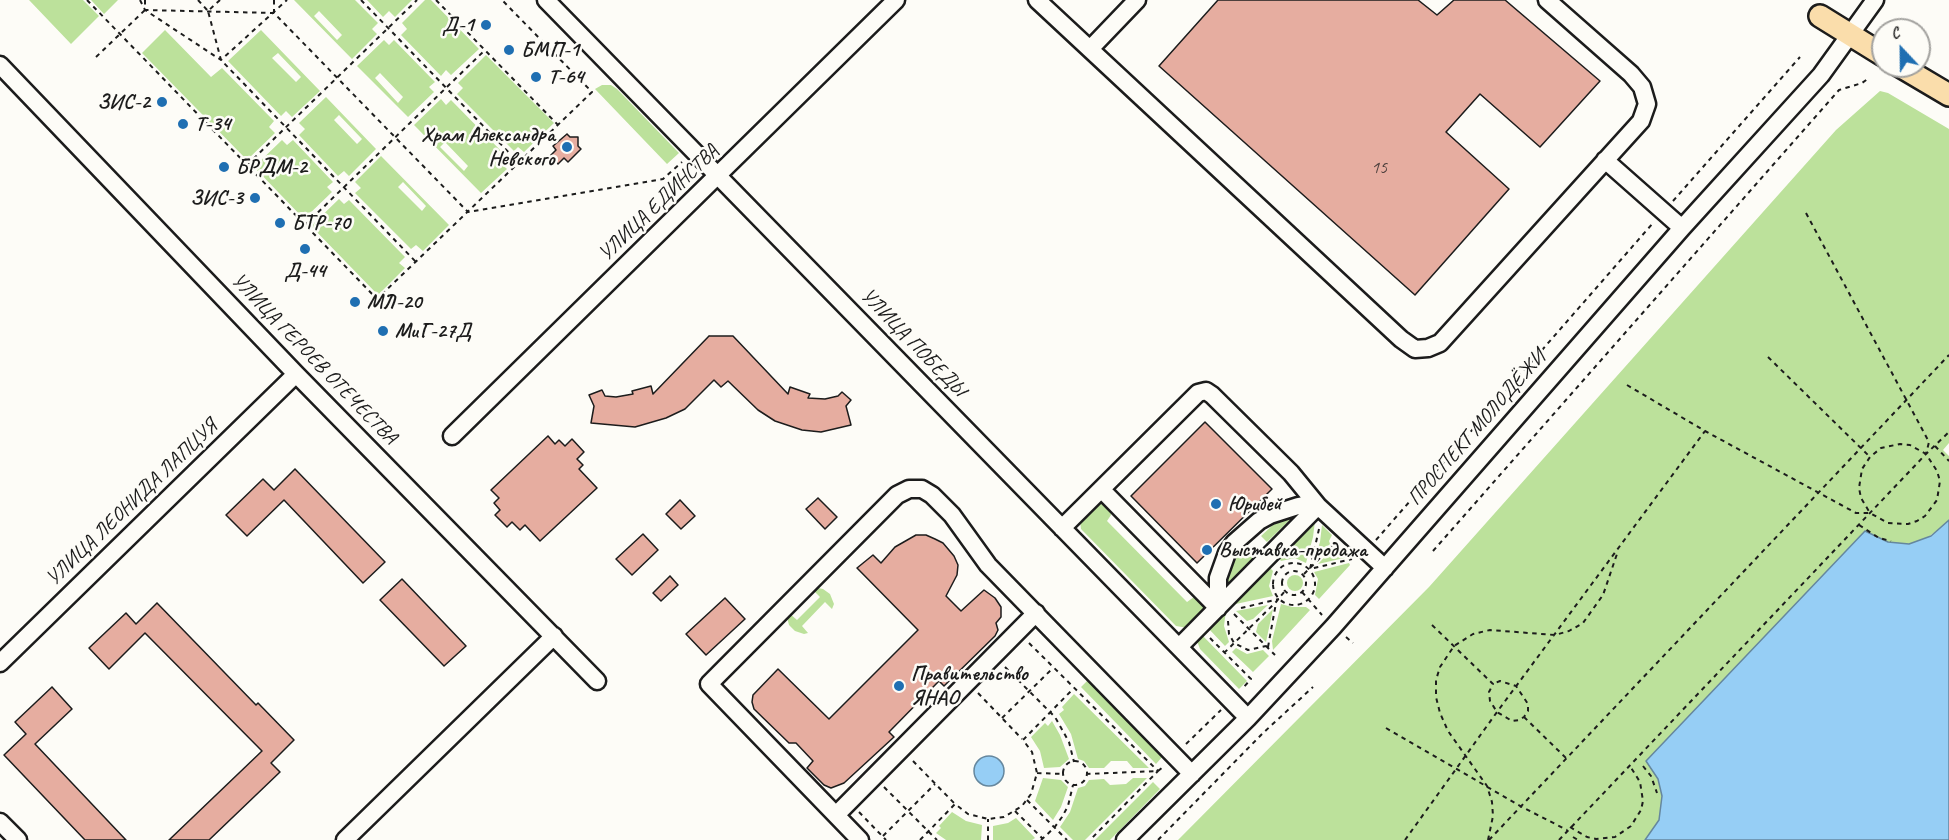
<!DOCTYPE html>
<meta charset="utf-8">
<style>
body{margin:0}
#map{position:relative;width:1949px;height:840px;overflow:hidden;background:#fdfcf7;font-family:Caveat,sans-serif}
canvas{display:block}
.north{position:absolute;left:1871px;top:18px;width:60px;height:60px;box-sizing:border-box;background:#fdfcf7;border:2px solid #a3a29f;border-radius:50%;rotate:338deg;font-size:16px;font-weight:700;line-height:24px;text-align:center;color:#1c1c1c}
.north::after{content:'';display:block;margin:auto;width:21px;height:27px;background:#1f6fb2;clip-path:polygon(50% 0,100% 100%,50% 72%,0 100%)}
</style>
<div id="map">
<canvas width="1949" height="840"></canvas>
<div class="north">С</div>
</div>
<script>
const ctx = document.querySelector('canvas').getContext('2d');
ctx.lineJoin = 'round';
function fill(path, color) { ctx.fillStyle = color; ctx.fill(path, 'evenodd'); }
const toPath = rows => new Path2D(rows.map(r => 'M' + r).join(''));
function stroke(path, color, width, dash) { ctx.strokeStyle = color; ctx.lineWidth = width; ctx.lineCap = dash ? 'butt' : 'round'; ctx.setLineDash(dash || []); ctx.stroke(path); }
function drawText(font, color, halo, rows, align = 'center') {
  ctx.font = font + ' Caveat,sans-serif'; ctx.lineWidth = 5; ctx.setLineDash([]); ctx.textBaseline = 'middle'; ctx.strokeStyle = halo; ctx.fillStyle = color; for (const [text, x, y, turn = 0] of rows) {
    ctx.save(); ctx.translate(x, y); ctx.rotate((+turn || 0) * Math.PI / 180); ctx.textAlign = isNaN(turn) ? turn : align; if (halo) ctx.strokeText(text, 0, 0); ctx.fillText(text, 0, 0); ctx.restore();
  }
}
fill(toPath([
 [29,0,83,0,99,16,71,44],
 [91,0,118,0,104,14],
 [294,0,355,0,378,23,372,29,377,34,352,59],
 [319,11,342,35,337,40,314,16],
 [367,0,412,0,395,17,389,11,383,17],
 [425,0,431,0,479,49,451,75,446,70,441,76,401,35,407,29,402,23],
 [165,30,211,77,222,68,274,121,269,127,275,133,247,160,142,53],
 [261,30,320,91,292,117,286,111,281,116,228,61],
 [278,53,301,77,296,82,272,58],
 [384,40,389,45,394,40,435,82,429,87,434,92,408,117,357,66],
 [380,73,403,97,398,103,375,78],
 [486,55,554,123,524,152,518,147,514,151,457,94,463,88,458,83],
 [602,85,611,85,617,89,679,153,667,164,595,89],
 [1880,91,1888,93,1949,129,1949,443,1943,450,1949,456,1949,520,1946,524,1924,540,1909,544,1888,542,1865,531,1646,761,1658,779,1662,796,1659,820,1645,840,1178,840,1429,587,1836,130],
 [326,97,376,149,349,176,344,171,338,176,299,135,305,129,299,123],
 [339,115,362,139,357,144,334,120],
 [441,99,446,105,451,100,507,157,502,164,507,169,481,193,414,125],
 [445,142,468,166,464,171,440,147],
 [282,140,287,145,293,140,333,182,327,187,332,192,304,219,254,167],
 [381,156,449,225,423,251,416,245,411,249,355,193,361,188,355,182],
 [403,182,426,206,422,211,398,187],
 [339,199,344,204,349,200,405,257,399,263,405,268,378,295,311,226],
 [1097,503,1106,504,1110,508,1111,515,1107,521,1187,602,1194,597,1203,604,1203,613,1188,628,1176,626,1081,529,1080,521],
 [1300,510,1267,542,1261,536,1276,522,1272,518],
 [1315,521,1313,537,1306,563,1295,558,1281,561,1278,557],
 [1322,525,1332,535,1329,541,1330,544,1314,560,1320,542],
 [1246,545,1255,556,1222,589,1234,554,1237,555],
 [1343,547,1353,556,1318,564,1333,548,1339,549],
 [1349,563,1350,565,1319,599,1315,595,1318,579,1314,572],
 [1269,567,1273,571,1269,586,1273,596,1231,605],
 '1287 583a8 8 0 1 1 16 0a8 8 0 1 1-16 0Z',
 [818,588,823,589,830,594,834,604,832,609,825,602,802,626,808,633,804,634,795,631,789,625,787,617,789,613,797,620,820,597,812,589],
 [1281,604,1292,607,1306,607,1310,610,1273,650,1272,641],
 [1268,605,1253,619,1247,621,1236,611],
 [1273,609,1266,642,1256,632,1258,624],
 [1226,610,1224,626,1229,642,1225,646,1208,628],
 [1201,634,1247,681,1239,689,1200,649,1197,641],
 [1236,648,1247,654,1263,650,1269,656,1253,672,1232,652],
 [1088,680,1163,756,1156,764,1081,687],
 [1074,694,1149,768,1133,768,1127,761,1111,761,1104,768,1089,768,1084,761,1078,759,1071,734,1059,714,1064,710,1062,707],
 [1052,721,1060,735,1069,759,1060,767,1044,768,1040,751,1031,737,1045,723,1048,726],
 [1043,778,1061,780,1068,787,1061,807,1053,820,1035,801],
 [1133,778,1147,778,1085,840,1073,840,1060,827,1070,812,1078,788,1085,786,1089,780,1104,779,1110,785,1126,784],
 [1153,782,1160,789,1110,840,1095,840],
 [952,812,966,821,982,825,981,840,946,840,936,833,941,828,939,826],
 [1016,818,1035,838,1032,840,993,840,993,826,1008,823]
]), '#bce19b');
const water = toPath([
 [1949,520,1949,840,1645,840,1659,820,1662,796,1658,779,1646,761,1865,531,1888,542,1909,544,1931,536,1949,520],
 '974 771a15 15 0 1 1 30 0a15 15 0 1 1-30 0Z'
]);
fill(water, '#96cef5');
stroke(water, '#65879e', 1.5);
const building = toPath([
 [1218,0,1418,0,1437,15,1454,0,1505,0,1600,81,1540,147,1480,94,1446,132,1509,189,1415,295,1159,66,1218,0],
 [567,134,570,137,578,137,578,146,581,149,568,162,564,158,558,164,550,156,556,150,553,146,567,134],
 [709,336,733,336,788,394,790,387,810,394,808,398,825,399,838,396,842,392,851,400,846,406,851,425,821,432,802,430,775,421,758,410,728,381,721,387,714,380,685,409,666,418,635,427,591,423,594,406,589,395,602,390,605,396,616,397,633,394,632,391,651,386,653,394,709,336],
 [1205,422,1272,489,1197,563,1131,496,1205,422],
 [548,436,555,444,559,440,565,446,572,439,584,452,577,459,583,465,579,469,597,488,540,541,525,525,520,530,512,522,507,527,495,515,500,510,494,503,499,498,491,490,548,436],
 [295,469,385,562,363,583,284,500,247,536,226,515,263,479,274,490,295,469],
 [818,498,837,517,825,529,806,509,818,498],
 [680,500,695,516,681,529,666,514,680,500],
 [643,534,658,550,632,575,616,559,643,534],
 [916,535,926,535,935,539,943,543,954,556,958,565,957,575,946,596,961,611,984,590,995,598,1001,607,1001,617,996,623,998,630,995,636,944,686,939,681,889,732,894,737,844,783,831,788,824,785,807,768,813,761,796,743,789,743,754,709,752,702,753,695,778,669,829,719,918,630,857,568,873,555,881,563,895,547,916,535],
 [670,576,678,585,661,601,653,593,670,576],
 [402,579,466,646,444,666,380,600,402,579],
 [725,598,745,619,706,655,686,634,725,598],
 [157,603,256,705,258,703,294,740,271,763,280,772,209,840,169,840,262,751,145,633,109,669,89,648,126,613,136,624,157,603],
 [52,687,72,709,35,744,126,840,85,840,4,755,26,734,15,722,52,687]
]);
fill(building, '#e6ada0');
stroke(building, '#1c1c1c', 1.5);
const minor = toPath([
 [546,0,1248,718],
 [1037,0,1401,339,1415,349,1428,348,1440,343,1641,121,1647,104,1642,87,1631,74,1547,0],
 [1090,49,1137,0],
 [0,65,296,374,597,681],
 [1605,160,1682,228],
 [452,436,896,0],
 [1102,490,1218,608],
 [1062,528,1198,393,1206,391,1212,395,1291,473,1318,506,1385,568],
 [1218,608,1218,578,1227,553,1234,543,1259,521,1270,515,1298,506,1309,504,1318,506],
 [1179,647,1318,506],
 [0,663,296,374],
 [836,815,1036,613],
 [0,822,18,840],
 [345,840,554,636],
 [860,840,709,684,897,495,909,489,922,489,932,495,952,515,988,565,1192,774],
 [1125,840,1248,718,1333,627,1682,228,1821,75,1875,0]
]);
const major = toPath([
 [1820,16,1883,55],
 [1900,66,1949,95]
]);
stroke(minor, '#1c1c1c', 21);
stroke(major, '#1c1c1c', 26);
stroke(toPath([
 [87,0,377,299,592,92,502,0],
 [140,0,145,10,221,60,287,0],
 [145,0,145,10,274,13],
 [198,0,208,11],
 [220,0,208,11,221,60,416,262],
 [274,0,274,13,468,212,663,179,682,162],
 [361,0,519,163],
 [436,0,558,125],
 [96,57,145,10],
 [247,165,417,0],
 [1673,201,1800,57],
 [1806,213,1929,442,1926,454],
 [305,225,485,50],
 [1768,357,1870,457],
 [1627,385,1705,431,1856,513,1870,513,1888,523,1908,524,1917,521,1925,516,1937,500,1940,481,1937,471,1926,454,1910,445,1900,444,1881,448,1870,457,1862,469,1859,488,1861,498,1870,513],
 [1935,446,1949,461],
 [1859,525,1879,538,1891,541],
 [1319,529,1310,569,1352,559],
 [1376,540,1653,223],
 [1433,551,1839,90,1862,83,1869,78],
 '1273 584a21 21 0 1 1 42 0a21 21 0 1 1-42 0Z',
 '1282 583a12 12 0 1 1 24 0a12 12 0 1 1-24 0Z',
 [1304,574,1336,542],
 [1302,592,1322,615],
 [1241,608,1279,599],
 [1234,614,1275,655],
 [1228,621,1229,634,1234,643,1248,650,1266,646],
 [1432,625,1493,684,1489,692,1490,701,1497,712,1512,721,1519,720,1524,717,1528,711,1528,704,1516,686,1500,681,1493,684],
 [1346,637,1353,643],
 [1210,638,1251,679,1242,689],
 [1029,643,1158,771,1090,840],
 [1268,647,1276,603],
 [1224,653,1276,602,1285,591],
 [1005,667,1055,717,1069,742,1074,762],
 [978,693,1022,739],
 [1524,717,1567,759],
 [1002,718,1053,668],
 [1386,728,1522,807,1567,830],
 [1186,744,1221,710],
 [913,761,955,804],
 '1063 773a12 12 0 1 1 24 0a12 12 0 1 1-24 0Z',
 [1643,766,1651,776,1657,793],
 [1037,773,1063,774],
 [1086,774,1158,771,1163,767],
 [884,787,937,840],
 [1027,800,1067,840],
 [1015,811,1043,839],
 [859,812,886,840],
 [1570,827,1587,837,1596,839,1615,837,1631,826,1641,810,1643,801,1640,782,1630,766],
 [883,836,935,784],
 [1573,837,1578,840],
 [920,840,955,804,968,814,988,819,1004,817,1022,806,1031,794,1037,773,1032,752,1023,740,1073,689],
 [988,840,988,819],
 [1041,840,1054,828,1062,817,1068,806,1073,785],
 [1158,840,1263,733,1313,687],
 [1405,840,1497,712,1705,431],
 [1488,840,1493,816,1492,802,1487,786,1448,731,1440,713,1436,697,1436,680,1440,667,1454,646,1473,634,1490,630,1555,635,1569,631,1583,623,1603,595,1618,551],
 [1489,840,1949,355],
 [1559,840,1926,454,1949,432]
]), '#1c1c1c', 2, [4.5, 4.5]);
stroke(minor, '#fdfcf7', 16);
stroke(major, '#faddab', 21);
for (const [x, y, r, color] of [
 [486,25,6,"#1f6fb2"],
 [509,50,6,"#1f6fb2"],
 [536,77,6,"#1f6fb2"],
 [162,102,6,"#1f6fb2"],
 [183,124,6,"#1f6fb2"],
 [567,147,6,"#1f6fb2"],
 [224,167,6,"#1f6fb2"],
 [255,198,6,"#1f6fb2"],
 [280,223,6,"#1f6fb2"],
 [305,249,6,"#1f6fb2"],
 [355,302,6,"#1f6fb2"],
 [383,331,6,"#1f6fb2"],
 [1216,504,6,"#1f6fb2"],
 [1207,550,6,"#1f6fb2"],
 [899,686,6,"#1f6fb2"]
]) { const dot = new Path2D(); dot.arc(x, y, r, 0, 2 * Math.PI); ctx.fillStyle = color; ctx.fill(dot); stroke(dot, '#fdfcf7', 2); }
drawText('18px', '#4e403d', null, [
 ["15",1379,168]
]);
drawText('bold 21px', '#1c1c1c', '#fdfcf7', [
 ["Д-1",474,25,"right"],
 ["БМП-1",521,50],
 ["Т-64",548,77],
 ["ЗИС-2",150,102,"right"],
 ["Т-34",195,124],
 ["Храм Александра",555,135,"right"],
 ["Невского",555,159,"right"],
 ["БРДМ-2",236,167],
 ["ЗИС-3",243,198,"right"],
 ["БТР-70",292,223],
 ["Д-44",305,271,"center"],
 ["МЛ-20",367,302],
 ["МиГ-27Д",395,331],
 ["Юрибей",1228,504],
 ["Выставка-продажа",1219,550],
 ["Правительство",911,674],
 ["ЯНАО",911,698]
], 'left');
drawText('21px', '#1c1c1c', '#fdfcf7', [
 ["УЛИЦА ЕДИНСТВА",659,203,-44],
 ["УЛИЦА ПОБЕДЫ",913,343,46],
 ["УЛИЦА ГЕРОЕВ ОТЕЧЕСТВА",314,359,46],
 ["ПРОСПЕКТ МОЛОДЁЖИ",1477,428,-49],
 ["УЛИЦА ЛЕОНИДА ЛАПЦУЯ",132,503,-44]
]);
</script>
